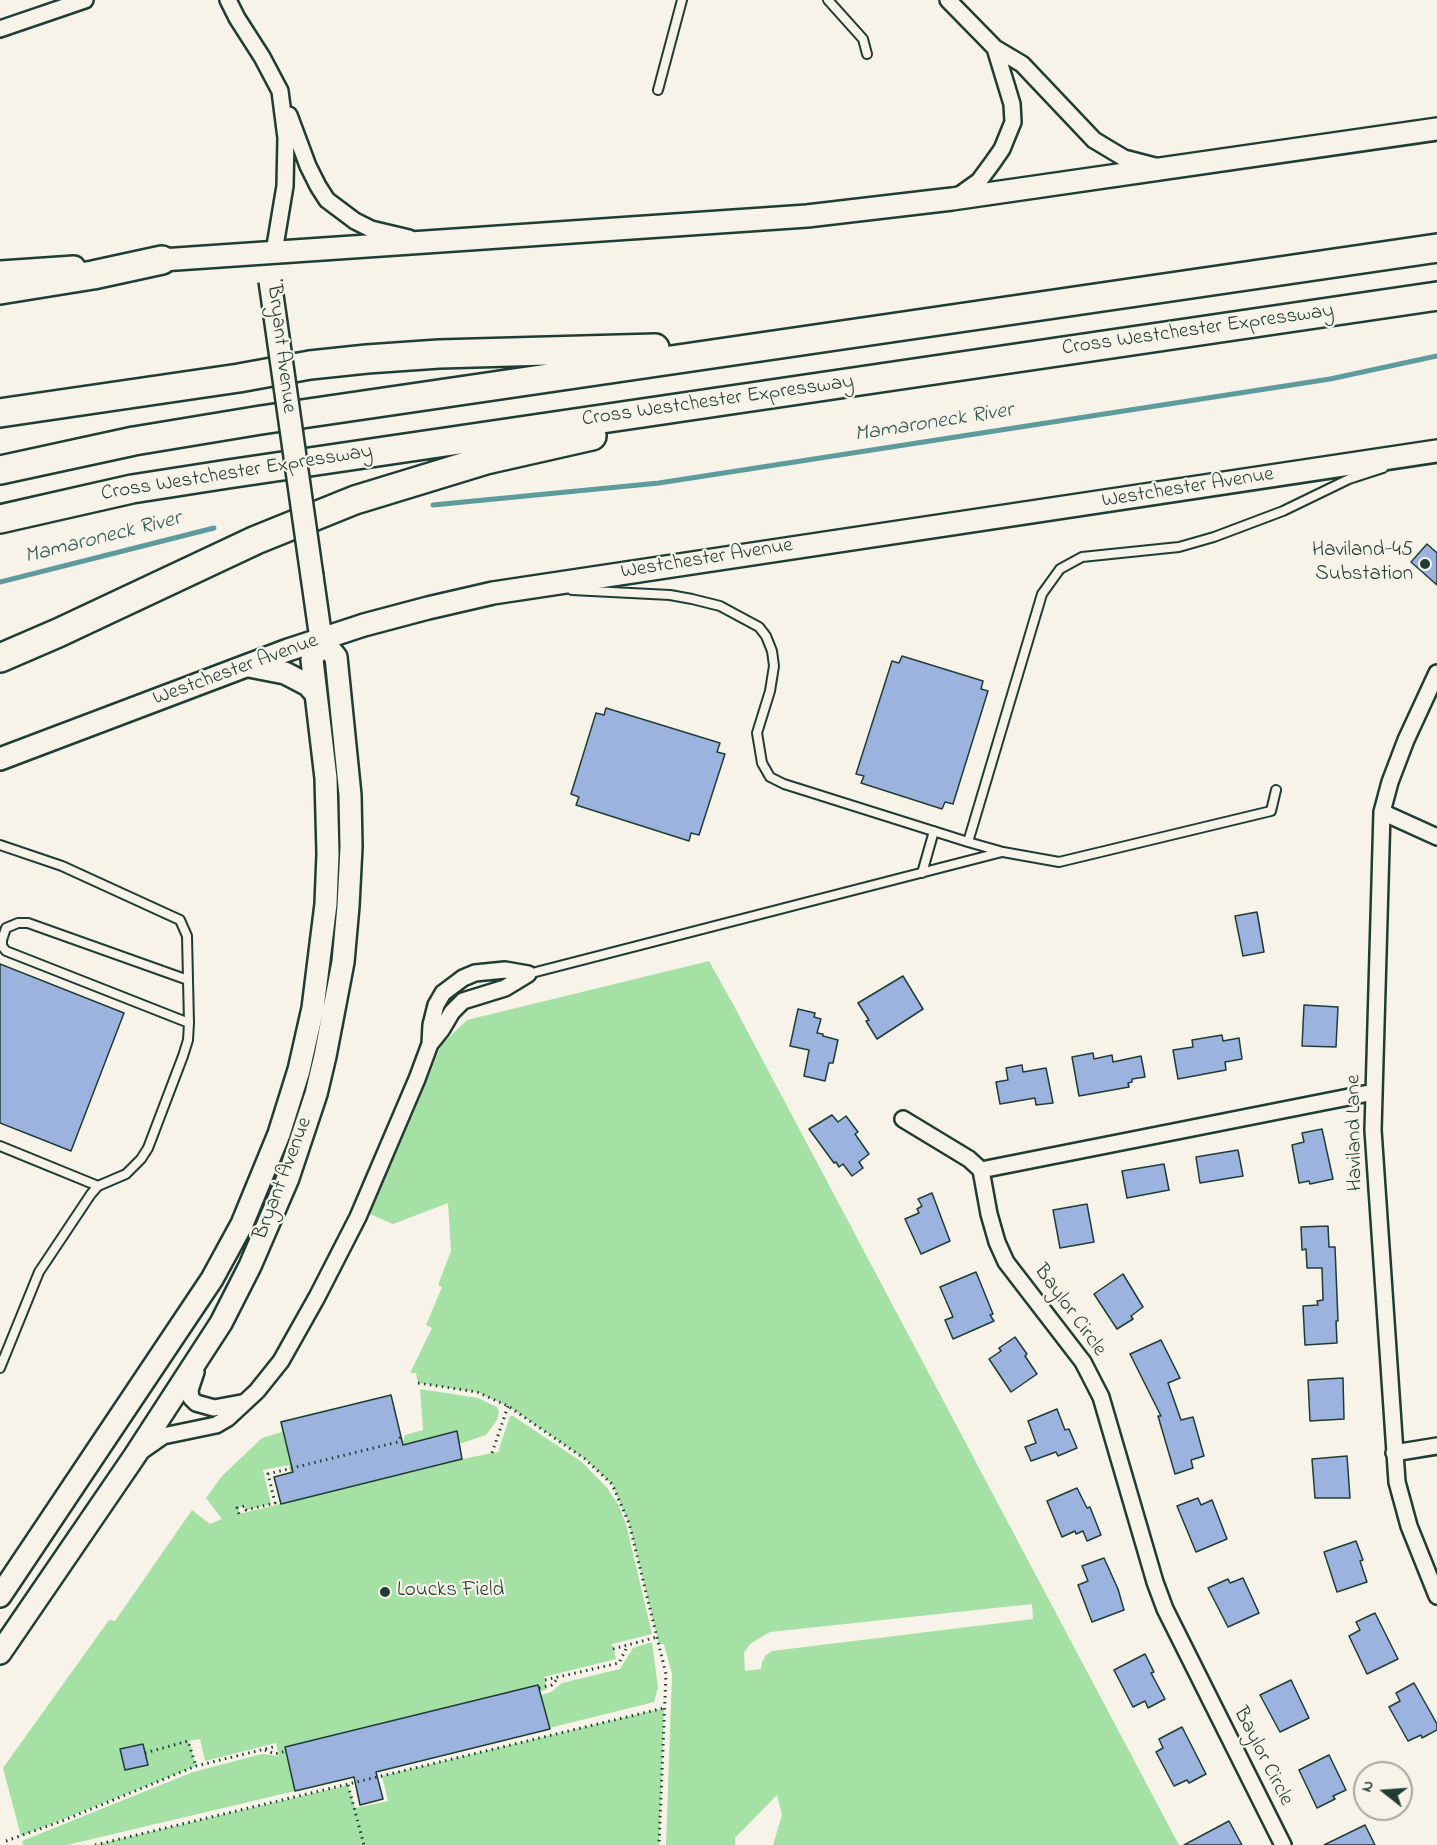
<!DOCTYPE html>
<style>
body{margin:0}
#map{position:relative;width:1437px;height:1845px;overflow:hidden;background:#f7f3e8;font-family:"Indie Flower",sans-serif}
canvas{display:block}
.north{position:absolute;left:1353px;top:1761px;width:60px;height:60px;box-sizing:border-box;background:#f7f3e8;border:2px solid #a1aaa0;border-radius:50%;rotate:287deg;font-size:16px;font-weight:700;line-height:24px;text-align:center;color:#1f3d34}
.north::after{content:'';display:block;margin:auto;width:21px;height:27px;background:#1f3d34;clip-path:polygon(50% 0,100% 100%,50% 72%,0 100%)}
</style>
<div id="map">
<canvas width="1437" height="1845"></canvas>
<div class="north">N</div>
</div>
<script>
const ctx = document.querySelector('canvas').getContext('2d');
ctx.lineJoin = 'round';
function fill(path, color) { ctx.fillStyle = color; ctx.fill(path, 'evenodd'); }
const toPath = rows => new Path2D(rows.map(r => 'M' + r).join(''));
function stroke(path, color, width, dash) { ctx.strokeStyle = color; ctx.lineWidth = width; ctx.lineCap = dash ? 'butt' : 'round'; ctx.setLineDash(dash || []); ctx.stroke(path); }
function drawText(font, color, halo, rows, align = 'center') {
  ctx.font = font + ' "Indie Flower",sans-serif'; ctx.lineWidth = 4.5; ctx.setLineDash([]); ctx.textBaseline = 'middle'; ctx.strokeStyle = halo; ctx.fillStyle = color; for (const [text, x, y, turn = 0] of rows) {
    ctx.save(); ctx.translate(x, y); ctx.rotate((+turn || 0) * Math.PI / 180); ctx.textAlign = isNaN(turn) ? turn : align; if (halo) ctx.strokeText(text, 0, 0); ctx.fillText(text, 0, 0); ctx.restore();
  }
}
fill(toPath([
 [709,961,734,1006,1179,1845,773,1845,782,1815,777,1795,735,1838,735,1845,666,1845,672,1674,664,1644,659,1644,629,1523,612,1484,585,1459,508,1406,477,1392,418,1383,416,1373,410,1373,432,1328,426,1325,442,1287,438,1285,451,1251,448,1203,393,1224,370,1214,426,1084,441,1045,467,1020],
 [1032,1604,1033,1619,772,1651,766,1655,762,1662,761,1669,745,1671,744,1653,750,1644,770,1632],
 [420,1389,478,1398,497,1407,499,1412,497,1420,486,1435,459,1444,462,1459,498,1452,510,1416,513,1416,582,1462,608,1489,619,1506,626,1524,652,1634,612,1644,616,1659,544,1677,547,1689,540,1692,541,1695,551,1692,562,1683,620,1669,633,1648,652,1642,658,1688,654,1702,295,1791,67,1845,23,1845,22,1841,193,1772,262,1754,279,1756,276,1743,205,1761,200,1739,189,1741,196,1766,21,1836,3,1768,109,1620,115,1621,192,1510,210,1524,222,1519,206,1498,222,1476,262,1438,282,1432,280,1421,387,1396,398,1442,402,1445,405,1435,423,1430],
 [289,1465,290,1473,274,1477,280,1504,239,1514,238,1508,244,1506,246,1510,271,1504,263,1470],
 [143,1744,148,1765,125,1770,121,1749],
 [664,1708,659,1845,95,1845,348,1785,355,1808,388,1801,382,1776]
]), '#a5e0a5');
stroke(toPath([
 [433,505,659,483,1330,379,1437,356],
 [0,582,214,528]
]), '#5e9b9c', 5);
const building = toPath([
 [1427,544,1437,553,1437,585,1411,562,1427,544],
 [902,656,983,681,981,689,988,691,953,804,945,802,942,809,861,783,864,776,856,774,892,661,899,663,902,656],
 [606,708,720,743,717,752,725,754,699,835,691,833,689,841,576,805,579,797,571,794,596,713,604,715,606,708],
 [1257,912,1264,952,1243,956,1235,916,1257,912],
 [0,964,124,1013,71,1151,0,1123,0,964],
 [903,976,923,1009,877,1039,866,1021,869,1020,858,1003,903,976],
 [1304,1005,1338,1007,1336,1047,1302,1046,1304,1005],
 [798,1009,815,1013,814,1017,821,1019,817,1033,823,1034,823,1036,838,1040,833,1063,829,1063,825,1081,804,1076,809,1050,790,1046,798,1009],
 [1222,1035,1223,1041,1239,1038,1242,1059,1225,1062,1226,1070,1178,1079,1173,1050,1193,1047,1192,1040,1222,1035],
 [1093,1053,1094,1059,1112,1055,1113,1062,1141,1056,1145,1077,1132,1079,1132,1082,1128,1083,1129,1087,1079,1096,1072,1057,1093,1053],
 [1022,1065,1023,1072,1046,1068,1053,1103,1036,1105,1035,1098,1000,1104,996,1082,1008,1080,1006,1068,1022,1065],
 [832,1115,838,1122,846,1116,858,1132,855,1134,869,1154,859,1162,863,1168,852,1176,843,1164,839,1167,836,1162,834,1163,809,1129,832,1115],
 [1322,1129,1333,1179,1310,1184,1309,1181,1299,1183,1292,1145,1304,1142,1302,1133,1322,1129],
 [1238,1150,1243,1176,1200,1183,1196,1157,1238,1150],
 [1164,1164,1169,1190,1127,1198,1122,1171,1164,1164],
 [932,1193,950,1241,921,1254,905,1219,919,1213,917,1209,922,1206,918,1199,932,1193],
 [1087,1204,1094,1242,1060,1248,1053,1210,1087,1204],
 [1328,1226,1329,1247,1335,1247,1338,1321,1336,1321,1337,1343,1305,1345,1303,1306,1318,1305,1317,1301,1323,1300,1322,1268,1307,1268,1306,1249,1302,1250,1301,1227,1328,1226],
 [976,1272,993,1314,990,1315,994,1321,953,1339,945,1320,953,1317,940,1287,976,1272],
 [1123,1274,1143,1307,1131,1316,1133,1319,1117,1329,1094,1294,1123,1274],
 [1015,1337,1027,1354,1025,1356,1037,1374,1011,1392,989,1359,1001,1351,999,1348,1015,1337],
 [1161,1340,1180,1378,1168,1383,1181,1420,1193,1417,1204,1456,1191,1460,1193,1468,1175,1474,1158,1416,1161,1416,1130,1354,1161,1340],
 [1343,1378,1344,1419,1310,1421,1308,1380,1343,1378],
 [391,1395,403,1445,457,1431,462,1459,281,1504,274,1477,293,1472,281,1422,391,1395],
 [1057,1409,1065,1430,1069,1429,1077,1448,1058,1456,1056,1452,1031,1461,1025,1447,1036,1443,1028,1421,1057,1409],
 [1347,1456,1350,1498,1315,1498,1312,1459,1347,1456],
 [1077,1488,1087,1508,1090,1507,1101,1535,1087,1541,1083,1531,1076,1534,1075,1531,1062,1537,1047,1501,1077,1488],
 [1198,1498,1201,1505,1212,1500,1227,1539,1196,1552,1177,1506,1198,1498],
 [1356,1541,1363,1560,1360,1561,1367,1582,1337,1592,1324,1552,1356,1541],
 [1104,1558,1118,1589,1124,1610,1092,1622,1078,1585,1088,1581,1082,1566,1104,1558],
 [1243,1578,1259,1613,1228,1627,1208,1588,1228,1579,1230,1583,1243,1578],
 [1375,1613,1398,1659,1367,1674,1349,1636,1360,1630,1356,1622,1375,1613],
 [1145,1654,1154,1672,1151,1673,1165,1699,1148,1708,1145,1701,1133,1707,1114,1670,1145,1654],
 [1291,1680,1309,1718,1280,1732,1260,1695,1291,1680],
 [1414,1683,1437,1724,1437,1730,1422,1738,1421,1735,1408,1741,1389,1707,1400,1701,1396,1693,1414,1683],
 [538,1685,550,1729,376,1772,383,1799,360,1805,354,1777,295,1791,285,1747,538,1685],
 [1182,1727,1206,1774,1189,1783,1187,1780,1174,1786,1156,1752,1163,1748,1159,1739,1182,1727],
 [143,1744,148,1765,125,1770,120,1749,143,1744],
 [1329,1755,1346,1790,1333,1796,1335,1799,1317,1808,1299,1770,1329,1755],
 [1229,1821,1242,1845,1184,1845,1229,1821],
 [1365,1825,1375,1845,1324,1845,1365,1825]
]);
fill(building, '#9cb2df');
stroke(building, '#1f3d34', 1.5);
const service = toPath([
 [828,0,863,39,867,54],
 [658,90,682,0],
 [572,590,670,595,692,599,720,606,759,627,766,636,772,651,774,666,770,691,757,733,762,763,770,777,784,784,968,842,1003,852,1059,862,1271,811,1276,790],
 [968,842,1042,594,1060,569,1082,557,1179,547,1214,537,1283,511,1349,479,1383,468],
 [0,845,62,866,180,920,187,936,189,1023,188,1040,183,1056,148,1148,141,1159,126,1174,98,1186,91,1194,39,1272,0,1368],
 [922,873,934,831],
 [528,974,1002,852],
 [188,980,28,923,18,923,6,928,2,940,2,946,6,951,189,1023],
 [0,1146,98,1186]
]);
const minor = toPath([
 [228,0,237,18,262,57,280,91,286,138,285,186,274,252],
 [948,0,995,48,1022,64,1094,140,1124,158,1155,166],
 [0,29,85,0],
 [289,115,308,166,318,186,327,200,355,221,371,229,409,238],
 [958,196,979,181,993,162,1002,149,1013,122,1012,104,995,48],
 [1437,673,1406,740,1390,782,1382,812,1373,1130,1397,1482,1409,1526,1437,1596],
 [1382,812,1437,837],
 [430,1044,442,1029,452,1012,463,1001,505,988,528,974],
 [903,1119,969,1159,981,1170],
 [981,1170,989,1214,997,1242,1006,1262,1083,1362,1101,1397,1155,1582,1165,1609,1283,1845],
 [981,1170,1374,1092],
 [196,1372,190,1390,191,1398,196,1403,214,1408,241,1403],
 [143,1450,163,1436,216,1425,228,1418,257,1391,281,1361,317,1297,358,1217,417,1079,430,1044,431,1025,436,1005,443,993,463,978,475,973,505,970,528,974],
 [1394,1453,1437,1446]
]);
const secondary = toPath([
 [147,261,807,216,952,199,1437,129],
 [0,272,74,267],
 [249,666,285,673,308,685,316,694],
 [0,759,288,650,364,625,428,608,493,593,1437,451],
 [0,1596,212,1279,242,1224,279,1134,299,1070,313,1008,326,904,328,854,326,778,312,660,321,639],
 [0,1653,134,1457,221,1323,250,1266,288,1178,316,1094,325,1056,343,962,348,906,351,847,350,795,336,657,321,639,312,576]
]);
const motorway = toPath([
 [0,290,93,275,162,260],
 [0,413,239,378,310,365,367,359,439,354,655,348],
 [0,470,134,441,261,420,1437,248],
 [0,519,132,489,228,474,1437,296],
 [0,658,58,633,256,540,355,500,486,460,592,436]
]);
stroke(service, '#1f3d34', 12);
stroke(minor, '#1f3d34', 20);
stroke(secondary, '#1f3d34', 26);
stroke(motorway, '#1f3d34', 32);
stroke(toPath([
 [418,1383,477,1392,508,1406,585,1459,612,1484,629,1523,666,1674,659,1845],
 [492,1453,508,1406],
 [239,1514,237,1508,245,1506,246,1510,275,1503,268,1474,398,1442,401,1436],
 [613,1649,657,1637],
 [545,1680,619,1663,628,1645],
 [539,1688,552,1685,557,1679],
 [265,1750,275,1754,286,1751],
 [145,1753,188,1741,196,1766],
 [348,1785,364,1845],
 [6,1841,62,1821,196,1766,277,1746],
 [95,1845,664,1708]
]), '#1f3d34', 3, [1.5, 4.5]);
stroke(service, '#f7f3e8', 8);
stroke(minor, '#f7f3e8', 15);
stroke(secondary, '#f7f3e8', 21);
stroke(motorway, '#f7f3e8', 27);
const secondaryBridge = toPath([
 [270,281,312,576]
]);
stroke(secondaryBridge, '#1f3d34', 26, []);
stroke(secondaryBridge, '#f7f3e8', 21);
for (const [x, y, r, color] of [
 [1425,564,6,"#1f3d34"],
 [385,1592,6,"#1f3d34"]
]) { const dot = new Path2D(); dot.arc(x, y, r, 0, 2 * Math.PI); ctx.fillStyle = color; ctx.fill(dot); stroke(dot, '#f7f3e8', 2); }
drawText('21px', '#1f3d34', '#f7f3e8', [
 ["Cross Westchester Expressway",1198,331,-8],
 ["Bryant Avenue",280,349,83],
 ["Cross Westchester Expressway",718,402,-8],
 ["Cross Westchester Expressway",237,474,-9],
 ["Westchester Avenue",1188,489,-9],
 ["Westchester Avenue",707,560,-9],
 ["Westchester Avenue",236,671,-20],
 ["Haviland Lane",1356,1133,-91],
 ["Bryant Avenue",284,1179,-69],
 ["Baylor Circle",1069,1311,54],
 ["Baylor Circle",1262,1757,63]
]);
drawText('21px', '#1f3d34', '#f7f3e8', [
 ["Haviland-45",1413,552],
 ["Substation",1413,576],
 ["Loucks Field",397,1592,"left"]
], 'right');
drawText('italic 22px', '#345c57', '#f7f3e8', [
 ["Mamaroneck River",934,424,-9],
 ["Mamaroneck River",103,539,-14]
]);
</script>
